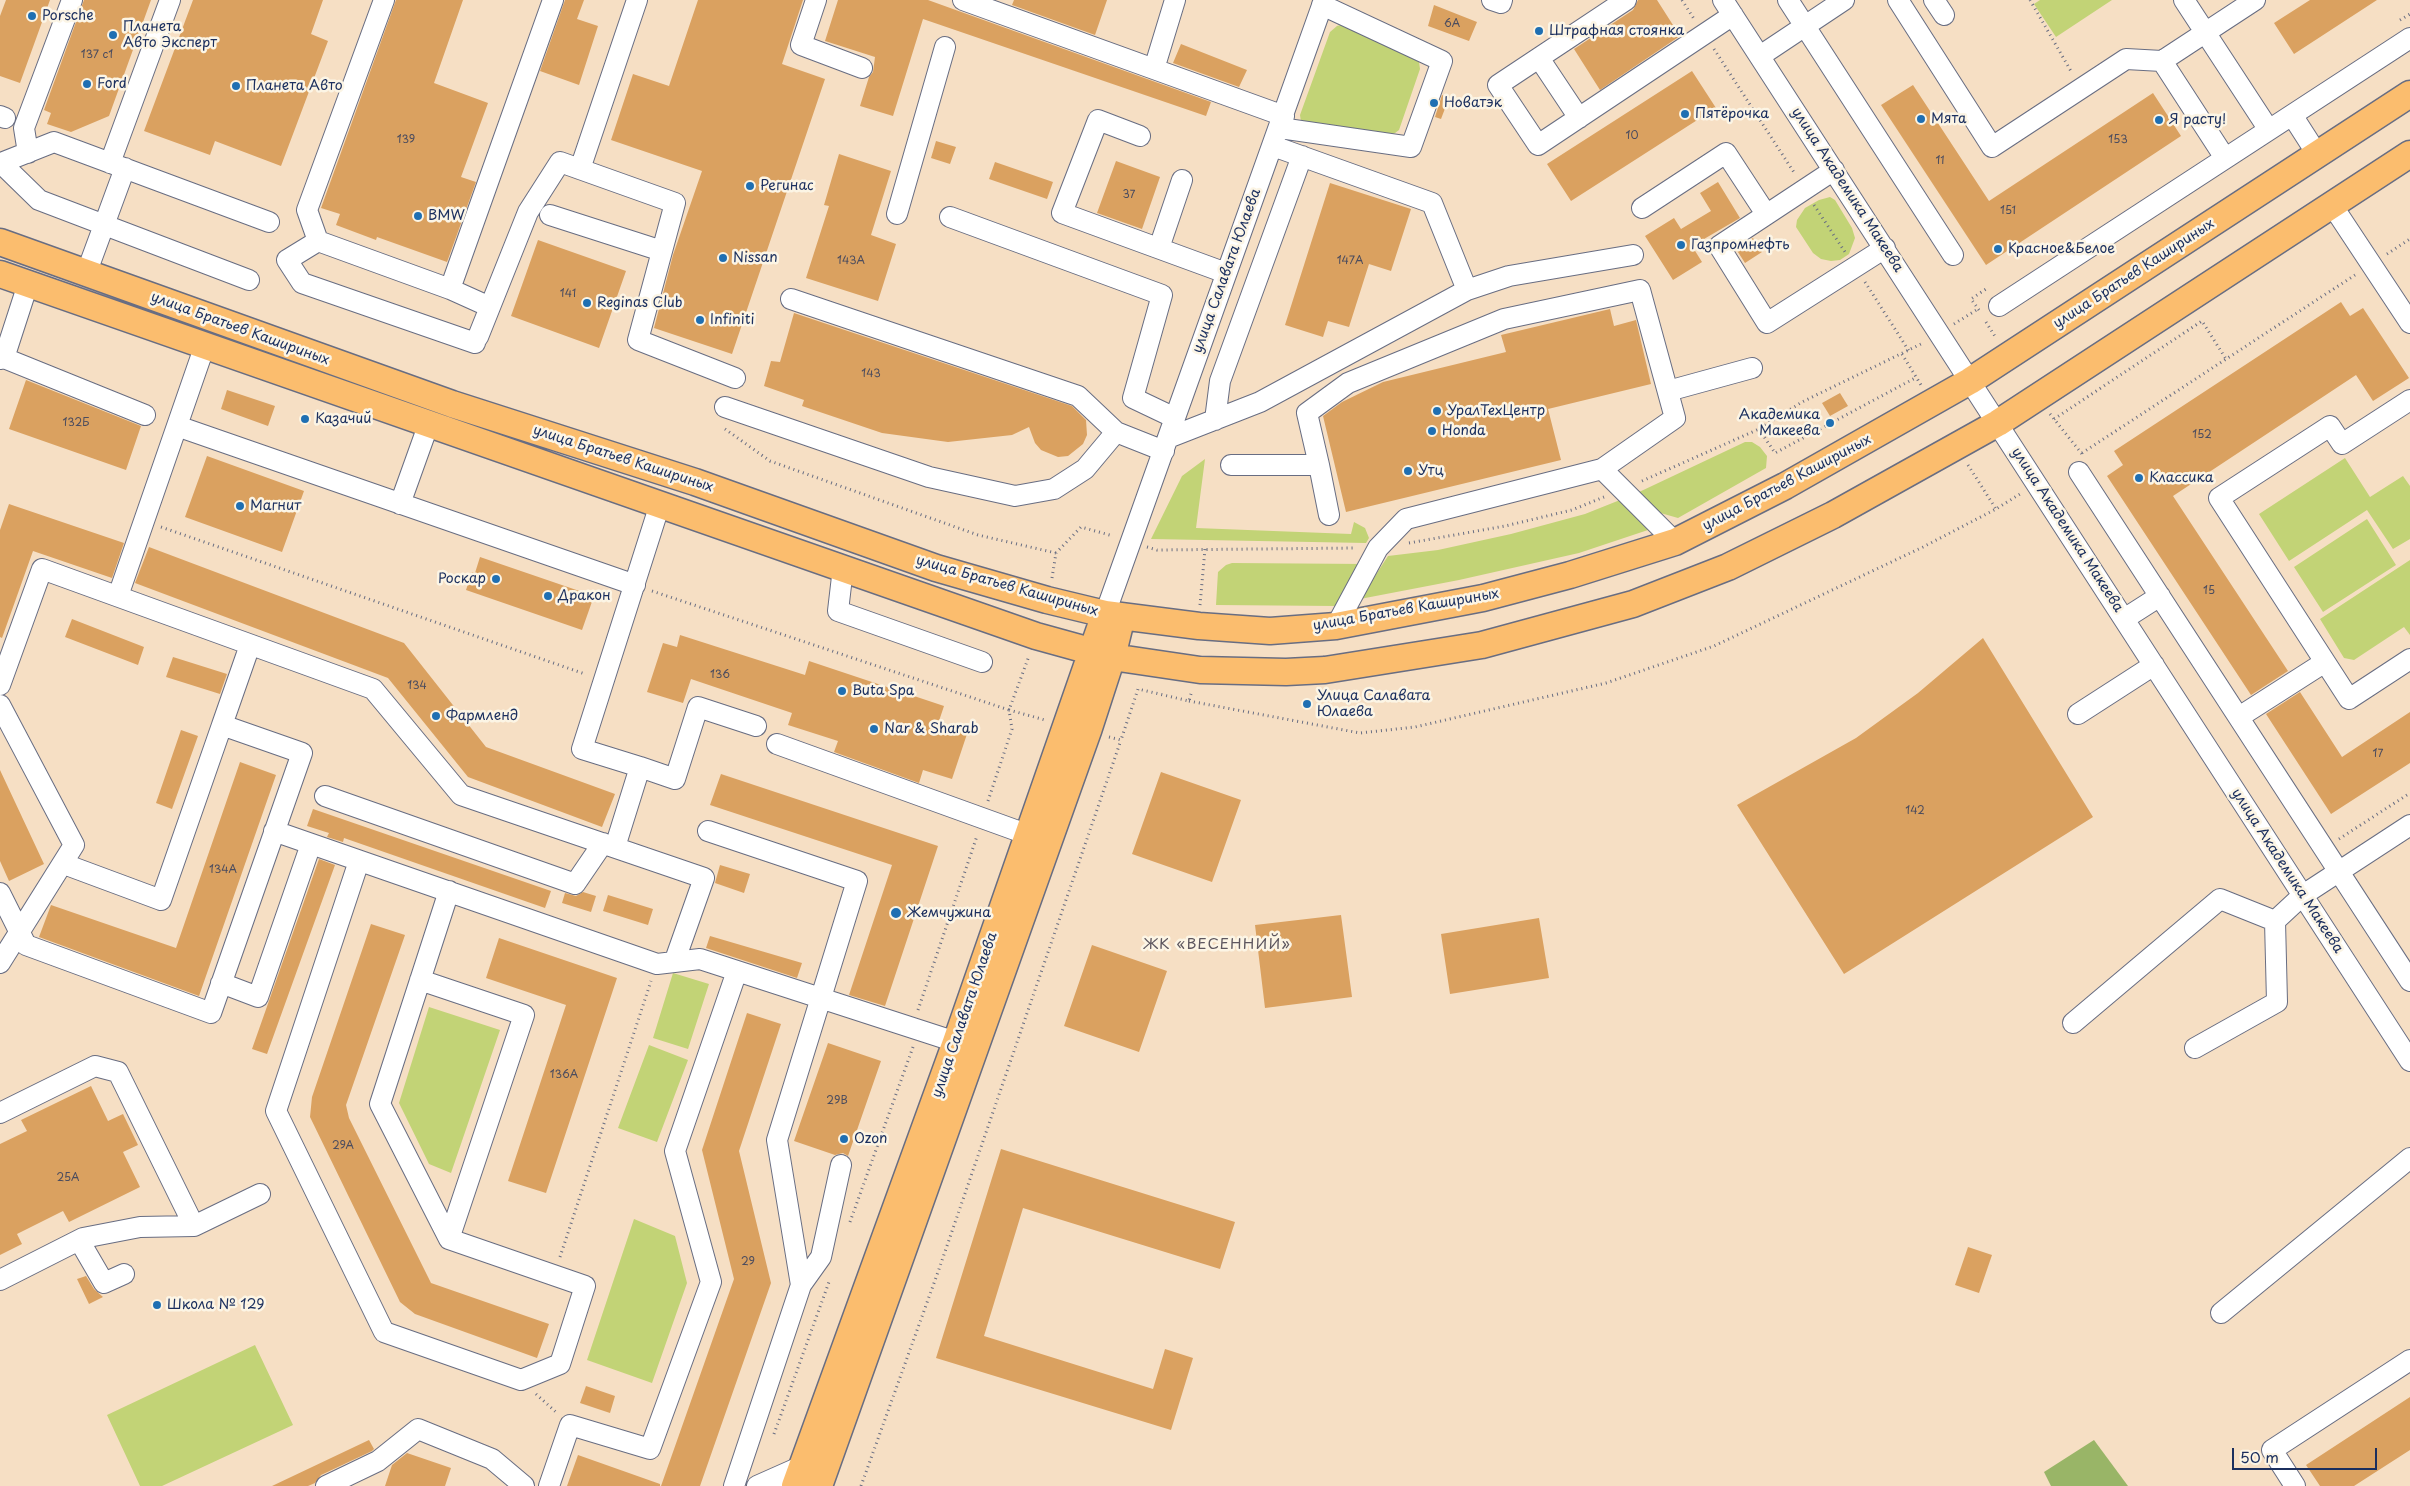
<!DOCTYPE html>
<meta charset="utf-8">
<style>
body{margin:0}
#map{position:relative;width:2410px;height:1486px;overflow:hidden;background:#f6dfc4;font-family:"Playpen Sans",sans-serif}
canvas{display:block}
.scale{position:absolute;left:2232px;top:1448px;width:145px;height:22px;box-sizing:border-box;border:2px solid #1b2f5e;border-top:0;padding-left:6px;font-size:15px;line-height:18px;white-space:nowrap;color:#1b2f5e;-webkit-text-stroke:4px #fcf5e5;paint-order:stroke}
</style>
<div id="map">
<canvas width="2410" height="1486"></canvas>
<div class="scale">50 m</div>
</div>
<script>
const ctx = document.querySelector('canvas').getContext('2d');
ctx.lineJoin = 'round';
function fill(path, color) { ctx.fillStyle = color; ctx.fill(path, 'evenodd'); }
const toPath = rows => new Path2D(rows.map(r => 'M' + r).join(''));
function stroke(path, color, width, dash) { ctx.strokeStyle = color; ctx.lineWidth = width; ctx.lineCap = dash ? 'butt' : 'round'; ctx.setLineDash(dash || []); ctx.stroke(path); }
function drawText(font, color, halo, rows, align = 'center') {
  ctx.font = font + ' "Playpen Sans",sans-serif'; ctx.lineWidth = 5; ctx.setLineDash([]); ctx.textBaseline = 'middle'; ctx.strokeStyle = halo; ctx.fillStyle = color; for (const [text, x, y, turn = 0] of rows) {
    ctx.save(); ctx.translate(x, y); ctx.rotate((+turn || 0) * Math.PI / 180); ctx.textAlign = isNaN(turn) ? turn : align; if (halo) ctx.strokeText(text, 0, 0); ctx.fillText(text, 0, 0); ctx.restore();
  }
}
fill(toPath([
 [2040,0,2112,0,2056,37,2034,4],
 [1344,24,1413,56,1419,62,1420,69,1399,130,1395,133,1390,135,1301,122,1300,115,1330,32,1337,26],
 [1830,197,1835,200,1852,228,1855,238,1849,254,1840,260,1831,261,1821,259,1813,253,1796,227,1797,220,1805,208,1819,200],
 [1745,442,1752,442,1760,447,1767,456,1766,468,1678,518,1657,512,1637,493],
 [2345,458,2370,497,2403,476,2410,486,2410,539,2393,549,2367,510,2289,561,2259,514],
 [1205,459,1196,528,1351,534,1354,522,1365,528,1369,538,1366,543,1151,539,1182,476],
 [1620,500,1648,530,1579,553,1459,580,1360,599,1388,556,1438,550,1511,534,1585,514],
 [2367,519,2396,565,2323,612,2294,567],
 [2410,560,2410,635,2404,627,2354,660,2344,658,2320,619],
 [1232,563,1367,564,1336,606,1216,605,1218,572,1226,565],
 [673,973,709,984,688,1049,653,1038],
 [429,1007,500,1030,451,1173,429,1164,399,1103],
 [649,1045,688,1060,657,1142,618,1128],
 [634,1219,675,1236,687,1283,652,1383,587,1360],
 [255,1345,293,1425,162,1486,140,1486,107,1415]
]), '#c2d376');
fill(toPath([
 [2094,1440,2128,1486,2051,1486,2044,1472]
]), '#99b567');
fill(toPath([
 [6,0,50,0,20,83,0,76,0,16],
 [84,0,151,0,109,116,71,132,47,124,51,113,44,110],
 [193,0,323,0,311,34,328,41,281,166,215,141,210,155,144,131],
 [396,0,463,0,434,83,488,103,461,177,476,182,447,262,377,237,376,240,336,225,340,214,321,208],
 [565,0,584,0,577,19,598,26,579,85,540,71],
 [698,0,803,0,782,64,825,79,732,354,654,328,673,255,702,171,611,140,633,74,669,86],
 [838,0,928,0,1211,102,1206,116,923,19,893,116,860,106,869,77,873,72,875,57,825,41],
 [1014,0,1107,0,1095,35,1012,5],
 [1638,0,1657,0,1680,36,1600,90,1574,49,1633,10],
 [2310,0,2377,0,2294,54,2274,23],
 [1434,5,1477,22,1469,41,1428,26],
 [1181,44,1247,70,1239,87,1173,63],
 [1692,71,1716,108,1571,201,1547,164],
 [1913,85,1989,201,2153,93,2181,136,1986,265,1881,105],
 [1442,95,1449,98,1441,119,1435,117],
 [936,141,956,147,950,164,931,158],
 [839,154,891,171,871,235,896,244,878,301,806,278,829,206,824,205],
 [1116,161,1160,177,1142,229,1097,213],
 [995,162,1053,182,1047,199,989,179],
 [1718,182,1740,218,1692,246,1702,262,1673,280,1645,236,1674,218,1681,229,1711,211,1700,193],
 [1330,183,1411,209,1391,271,1369,264,1349,327,1328,321,1323,337,1285,325],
 [1753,238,1762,252,1745,263,1736,249],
 [538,240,626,271,599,348,511,316],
 [2341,302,2350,316,2363,308,2409,378,2373,401,2356,375,2173,496,2288,671,2251,695,2107,476,2123,465,2114,451],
 [1610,309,1614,326,1636,320,1651,384,1548,409,1561,460,1346,512,1323,416,1342,402,1383,382,1506,352,1501,335],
 [794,313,1072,406,1086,420,1087,435,1083,444,1068,456,1058,457,1041,450,1035,443,1029,427,1012,435,948,442,882,433,802,406,804,400,764,386,771,361,780,362],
 [26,380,141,426,126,470,9,429],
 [227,390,275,406,268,426,221,409],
 [1840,393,1848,406,1830,416,1822,403],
 [207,456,304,491,282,552,185,517],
 [9,504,124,543,112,578,33,551,2,638,0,637,0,530],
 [149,547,404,643,486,747,615,794,602,827,468,777,388,678,135,583],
 [480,557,594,596,582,630,466,590,472,572,475,573],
 [72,619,144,647,138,665,65,637],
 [680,635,805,675,809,661,944,706,938,724,967,734,952,779,923,770,919,783,834,752,838,741,788,725,792,713,691,679,683,703,647,692,663,643,677,647],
 [1983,638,2093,817,1844,974,1737,805,1856,738,1918,693],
 [173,657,227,674,220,694,166,677],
 [2300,692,2342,757,2410,712,2410,763,2331,814,2266,714],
 [181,730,198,736,172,809,156,803],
 [240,762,276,775,199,996,39,937,51,905,176,948],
 [0,770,44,864,9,881,0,861],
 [1161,772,1241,800,1212,882,1132,854],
 [721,774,938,846,885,1006,849,995,892,865,710,805],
 [313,809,551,891,545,908,344,838,343,842,327,837,329,833,307,826],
 [319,859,335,865,267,1054,252,1049],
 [720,865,750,874,744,893,715,883],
 [583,892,596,896,591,912,562,903,565,893,576,896],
 [608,895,653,909,648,925,603,911],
 [1341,915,1352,997,1265,1008,1255,925],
 [1539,918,1549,978,1450,994,1441,934],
 [371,924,405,935,346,1105,349,1118,431,1283,549,1324,537,1358,415,1314,400,1302,310,1117,312,1097],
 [710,936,802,963,797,978,706,948],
 [499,938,617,978,546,1193,508,1181,566,1005,486,978],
 [1092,945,1167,971,1139,1052,1064,1026],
 [747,1013,781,1024,739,1151,771,1283,700,1486,661,1486,734,1279,702,1150],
 [828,1043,881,1061,848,1156,843,1153,835,1155,794,1141],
 [91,1086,108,1121,123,1114,138,1145,123,1152,140,1187,69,1222,63,1211,17,1234,22,1244,0,1255,0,1144,27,1131,21,1120],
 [1001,1149,1235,1222,1220,1269,1023,1208,984,1336,1153,1389,1165,1349,1193,1358,1171,1430,936,1358],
 [1968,1247,1992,1255,1979,1293,1955,1285],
 [86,1276,94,1289,103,1297,89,1304,77,1279],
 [586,1386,615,1396,610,1413,580,1403],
 [2410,1397,2410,1450,2354,1486,2320,1486,2306,1465],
 [369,1440,374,1449,372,1451,321,1475,315,1483,308,1486,272,1486],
 [407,1453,451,1468,445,1486,385,1486,392,1465],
 [578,1455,660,1484,660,1486,567,1486]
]), '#daa160');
const minor = toPath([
 [816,0,801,45,862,68],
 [963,0,1284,116],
 [1492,0,1501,3,1502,0],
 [1626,0,1498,85,1538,145,1733,15],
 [1723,0,2410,1061],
 [1788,0,1953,255],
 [1898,0,1992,147,2126,59,2162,61,2255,0],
 [1934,0,1944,15],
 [2184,0,2269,130],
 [1760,56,1844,0],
 [1539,58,1579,118],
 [2162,61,2225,158],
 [1154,69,1175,0],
 [2292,115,2317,154],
 [0,116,5,118],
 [1280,128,1411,147,1442,61,1322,5],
 [1140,136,1098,120,1062,213,1226,273],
 [1273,146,1432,203,1467,290],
 [28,153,24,128,72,0],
 [110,163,170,0],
 [580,169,637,0],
 [1834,170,1719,246,1767,323,1885,248],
 [2332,205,2410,323],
 [1642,208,1726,153,1766,214],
 [897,214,945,47],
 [550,215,662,251],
 [950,217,1162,295,1133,398,1175,418],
 [318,241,307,210,384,0],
 [1159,248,1182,180],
 [86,274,125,168],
 [249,280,39,200,1,163,54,142,269,222],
 [450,289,553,0],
 [791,299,1078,396,1116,432],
 [1999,306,2410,38],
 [478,337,528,212,560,162,675,203,638,340,735,378],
 [475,343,302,283,287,260,318,241,450,289,490,307],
 [4,358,145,415],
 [0,359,4,358,28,284],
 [1668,391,1752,368],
 [2410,400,2342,444,2330,426,2219,498,2349,699,2410,659],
 [725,407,929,477,1015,496,1054,489,1085,469,1116,432,1164,451],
 [1215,420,1220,381,1302,156],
 [177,426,635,585],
 [1168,438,1260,402,1467,290,1509,276,1633,255],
 [1231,465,1319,465,1329,515],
 [1319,465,1307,413,1348,383,1504,319,1640,290,1675,418,1602,469],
 [2079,472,2410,981],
 [400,504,429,423],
 [843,568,838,611,982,662],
 [118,596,205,345],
 [1105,614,1324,0],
 [2124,619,2160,596],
 [1336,626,1378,548,1406,519,1602,469,1675,542],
 [0,685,42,569,373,689,461,795,704,878,675,960],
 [0,705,74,845,0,963],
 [2078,714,2154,665],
 [2239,717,2325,662],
 [222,725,250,645],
 [777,744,1029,835],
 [640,767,675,779,698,707,756,726],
 [325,796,575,884,603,843],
 [274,831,657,964,700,959,956,1042],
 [708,831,857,881,777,1140,801,1285,734,1486],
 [615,847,640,767,582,749,660,504],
 [359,861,276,1111,384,1332,521,1380,560,1364,585,1286,449,1239,380,1104,449,891],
 [0,893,26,945,211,1013,302,753,222,725,161,900,64,864],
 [420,980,524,1015,449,1239],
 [221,983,258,997,311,844],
 [2073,1023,2220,899,2275,921],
 [2195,1048,2277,1002,2275,921,2303,895,2410,825],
 [0,1113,95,1066,118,1072,194,1226],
 [79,1240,104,1283,124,1274],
 [0,1280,83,1238,140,1227,194,1226,260,1194],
 [801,1285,821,1257,841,1165],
 [2221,1313,2410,1158],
 [326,1486,378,1461,418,1429,492,1459,524,1486],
 [549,1486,570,1425,650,1449,711,1282,675,1151,737,971],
 [757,1486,802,1466],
 [2295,1486,2272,1450,2410,1360]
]);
const major = toPath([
 [0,242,452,404,695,482,936,568,1047,600,1105,614,1199,626,1270,631,1336,626,1483,598,1570,575,1675,542,1785,486,1970,381,2410,94],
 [0,274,1036,636,1112,657,1200,670,1286,672,1325,670,1482,645,1633,604,1728,567,1833,515,1998,423,2410,154],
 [795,1486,956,1042,1105,614],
 [819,1486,1088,731,1112,657,1122,616]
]);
stroke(minor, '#686d82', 22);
stroke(major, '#686d82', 29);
stroke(toPath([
 [1682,0,1694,19],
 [2030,0,2072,73],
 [2400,20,2410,14],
 [1714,49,1795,174],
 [1814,205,1845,252],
 [2387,254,2410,239],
 [1865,282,1909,351],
 [1979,310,1971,299,1986,289],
 [1986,322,1996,338],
 [1954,324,1978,309],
 [1902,354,1921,385],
 [2050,414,2082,454],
 [2054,419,2202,321,2226,359],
 [725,429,770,461,978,535,1056,553],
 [1759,429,1775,453,1917,377],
 [2082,453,2355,275],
 [1968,465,1996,509],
 [1642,481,1759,429,1802,402,1923,343],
 [161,527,585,674],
 [1409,543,1505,526,1572,510,1604,497],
 [1147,547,1157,550,1356,548],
 [1052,578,1056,553,1081,527,1113,536],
 [652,591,1009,710,1029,656],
 [1200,605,1205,549],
 [1189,701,1360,733,1415,727,1606,683,1714,646,1923,547,1996,509,2020,494],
 [1109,737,1121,740,1138,689,1189,701,1192,690],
 [988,801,1012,729,1009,710,1045,720],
 [2339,839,2410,793],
 [918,1010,977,836],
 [850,1222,913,1047],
 [560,1257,651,981],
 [536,1394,557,1413],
 [774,1434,829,1282],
 [861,1486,938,1272,1121,740]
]), '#686d82', 3, [1, 4]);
stroke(minor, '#fff', 20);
stroke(major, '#fbbd6e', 26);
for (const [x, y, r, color] of [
 [32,16,5,"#1f6fb2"],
 [1539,31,5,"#1f6fb2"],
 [113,35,5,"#1f6fb2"],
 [87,84,5,"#1f6fb2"],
 [236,86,5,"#1f6fb2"],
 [1434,103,5,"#1f6fb2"],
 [1685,114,5,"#1f6fb2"],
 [1921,119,5,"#1f6fb2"],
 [2159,120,5,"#1f6fb2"],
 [750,186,5,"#1f6fb2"],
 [418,216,5,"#1f6fb2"],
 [1681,245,5,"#1f6fb2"],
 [1998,249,5,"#1f6fb2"],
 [723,258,5,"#1f6fb2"],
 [587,303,5,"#1f6fb2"],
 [700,320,5,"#1f6fb2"],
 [1437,411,5,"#1f6fb2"],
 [305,419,5,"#1f6fb2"],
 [1830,423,5,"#1f6fb2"],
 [1432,431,5,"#1f6fb2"],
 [1408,471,5,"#1f6fb2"],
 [2139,478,5,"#1f6fb2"],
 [240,506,5,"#1f6fb2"],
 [496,579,5,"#1f6fb2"],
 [548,596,5,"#1f6fb2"],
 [842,691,5,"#1f6fb2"],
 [1307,704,5,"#1f6fb2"],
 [436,716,5,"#1f6fb2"],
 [874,729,5,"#1f6fb2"],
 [896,913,6,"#1f6fb2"],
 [844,1139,5,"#1f6fb2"],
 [157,1305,5,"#1f6fb2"]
]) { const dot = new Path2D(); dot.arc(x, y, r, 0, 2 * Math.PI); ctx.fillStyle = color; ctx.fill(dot); stroke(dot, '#fcf5e5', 2); }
drawText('11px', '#4b4c5e', null, [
 ["6А",1452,24],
 ["137 с1",97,55],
 ["10",1632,136],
 ["139",406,140],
 ["153",2118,140],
 ["11",1940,161],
 ["37",1129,195],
 ["151",2008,211],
 ["143А",851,261],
 ["147А",1350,261],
 ["141",568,294],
 ["143",871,374],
 ["132Б",76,423],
 ["152",2202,435],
 ["15",2209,591],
 ["136",720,675],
 ["134",417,686],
 ["17",2378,754],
 ["142",1915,811],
 ["134А",223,870],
 ["136А",564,1075],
 ["29В",837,1101],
 ["29А",343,1146],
 ["25А",68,1178],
 ["29",748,1262]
]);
drawText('14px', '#1b2f5e', '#fcf5e5', [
 ["Porsche",42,16],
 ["Планета",123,27],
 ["Авто Эксперт",123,43],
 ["Штрафная стоянка",1549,31],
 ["Ford",97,84],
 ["Планета Авто",246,86],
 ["Новатэк",1444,103],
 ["Пятёрочка",1695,114],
 ["Мята",1931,119],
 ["Я расту!",2169,120],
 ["Регинас",760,186],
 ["BMW",428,216],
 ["Газпромнефть",1691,245],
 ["Красное&Белое",2008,249],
 ["Nissan",733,258],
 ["Reginas Club",597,303],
 ["Infiniti",710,320],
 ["УралТехЦентр",1447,411],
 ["Академика",1820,415,"right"],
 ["Макеева",1820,431,"right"],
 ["Казачий",315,419],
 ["Honda",1442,431],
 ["Утц",1418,471],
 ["Классика",2149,478],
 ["Магнит",250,506],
 ["Роскар",486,579,"right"],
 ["Дракон",558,596],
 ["Buta Spa",852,691],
 ["Улица Салавата",1317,696],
 ["Юлаева",1317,712],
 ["Фармленд",446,716],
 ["Nar & Sharab",884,729],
 ["Жемчужина",907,913],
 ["Ozon",854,1139],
 ["Школа № 129",167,1305]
], 'left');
drawText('14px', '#1b2f5e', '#fcf5e5', [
 ["улица Академика Макеева",1847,190,57],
 ["улица Салавата Юлаева",1227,271,-70],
 ["улица Братьев Кашириных",2134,274,-33],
 ["улица Братьев Кашириных",240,329,20],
 ["улица Братьев Кашириных",623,459,18],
 ["улица Братьев Кашириных",1787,483,-28],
 ["улица Академика Макеева",2067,530,57],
 ["улица Братьев Кашириных",1007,586,16],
 ["улица Братьев Кашириных",1406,610,-10],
 ["улица Академика Макеева",2287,871,57],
 ["улица Салавата Юлаева",965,1015,-71]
]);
ctx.letterSpacing = '1px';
drawText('15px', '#5e575f', '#fcf5e5', [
 ["ЖК «ВЕСЕННИЙ»",1217,945]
]);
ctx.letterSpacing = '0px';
</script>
